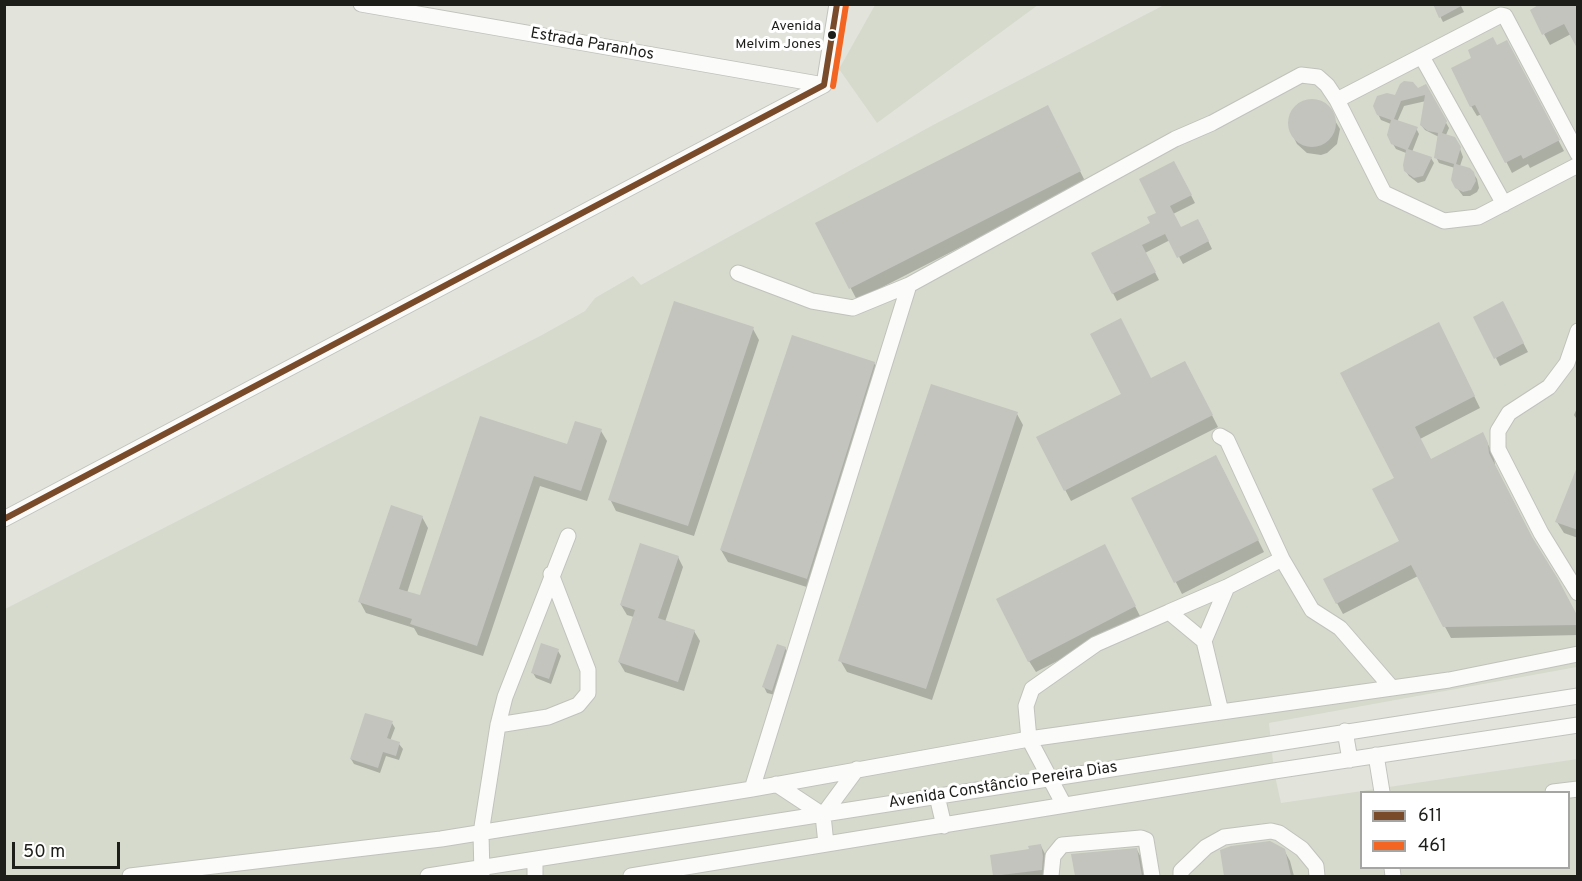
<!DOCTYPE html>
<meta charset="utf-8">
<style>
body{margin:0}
#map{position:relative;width:1582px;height:881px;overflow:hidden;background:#e2e4dc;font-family:Overpass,sans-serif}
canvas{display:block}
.frame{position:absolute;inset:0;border:6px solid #1d1e19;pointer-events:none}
.legend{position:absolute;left:1360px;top:791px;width:210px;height:78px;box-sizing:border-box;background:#fff;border:2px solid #a5a5a3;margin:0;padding:8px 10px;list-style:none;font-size:18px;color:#1d1e19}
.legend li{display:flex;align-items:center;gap:12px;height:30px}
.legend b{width:30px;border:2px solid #a5a5a3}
.scale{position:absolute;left:12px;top:842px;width:108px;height:27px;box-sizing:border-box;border:3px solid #1d1e19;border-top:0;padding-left:8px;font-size:18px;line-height:21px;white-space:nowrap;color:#1d1e19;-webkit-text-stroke:4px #fff;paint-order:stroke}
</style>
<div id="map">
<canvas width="1582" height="881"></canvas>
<div class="frame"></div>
<ul class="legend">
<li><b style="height:8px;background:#7a4b2a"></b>611</li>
<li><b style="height:8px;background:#f26522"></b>461</li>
</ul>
<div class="scale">50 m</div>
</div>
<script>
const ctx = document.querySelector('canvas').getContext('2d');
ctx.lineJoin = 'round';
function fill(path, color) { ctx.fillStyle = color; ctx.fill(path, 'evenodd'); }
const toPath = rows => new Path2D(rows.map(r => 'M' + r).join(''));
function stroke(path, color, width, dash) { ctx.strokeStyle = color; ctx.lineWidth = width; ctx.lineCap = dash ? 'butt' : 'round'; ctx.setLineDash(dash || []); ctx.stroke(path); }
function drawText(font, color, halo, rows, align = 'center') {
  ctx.font = font + ' Overpass,sans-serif'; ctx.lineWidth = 6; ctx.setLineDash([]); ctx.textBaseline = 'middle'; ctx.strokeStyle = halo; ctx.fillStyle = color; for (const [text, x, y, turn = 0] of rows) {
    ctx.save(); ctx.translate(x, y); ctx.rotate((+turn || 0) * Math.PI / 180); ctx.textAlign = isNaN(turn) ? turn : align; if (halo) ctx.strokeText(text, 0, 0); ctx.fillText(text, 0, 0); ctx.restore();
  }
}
fill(toPath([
 [875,5,875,4,1038,5,877,123,839,69],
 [1164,5,1577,5,1577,667,1269,723,1274,771,1281,803,1577,759,1577,876,5,876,5,609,542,335,585,311,595,298,633,276,641,285,935,124],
 [1362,792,1568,792,1568,868,1362,868]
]), '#d6dacc');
fill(toPath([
 [1434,4,1460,4,1464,12,1443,22],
 [1578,4,1571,34,1550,45,1544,34],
 [1497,47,1512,52,1564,151,1530,168,1528,164,1512,173,1482,114,1477,116,1471,106,1473,58],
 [1425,86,1449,128,1446,135,1459,146,1463,157,1460,166,1473,173,1477,179,1479,188,1477,192,1470,196,1463,196,1454,184,1455,168,1439,163,1436,157,1439,137,1425,130,1421,125,1426,101,1404,106,1397,122,1416,128,1419,134,1412,152,1431,158,1434,163,1425,181,1418,183,1409,176,1405,170,1406,153,1396,149,1393,144,1391,124,1381,120,1378,114,1395,97],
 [1314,100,1325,104,1340,129,1337,144,1327,153,1321,155,1307,153,1297,144,1289,128,1290,115,1297,105],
 [1053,118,1086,183,857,300,817,224],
 [1178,170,1195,203,1173,214,1181,229,1202,228,1212,249,1183,264,1170,240,1145,253,1159,280,1117,301,1093,254,1152,224],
 [1507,312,1528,352,1500,366,1496,358],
 [753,329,759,340,694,536,616,511,610,499],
 [1444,335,1480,408,1420,439,1431,460,1482,434,1494,455,1495,466,1536,546,1578,619,1578,635,1451,638,1418,576,1343,614,1337,603,1401,541,1396,478],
 [874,363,880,374,813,589,728,562,721,550],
 [1191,374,1218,427,1071,501,1038,438,1151,380],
 [1578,406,1578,421,1574,415],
 [1017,414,1023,425,932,700,847,672,840,660],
 [481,418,568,446,601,431,607,441,587,501,540,486,483,656,418,635,414,628,366,613,360,602,422,517,428,528,407,593,421,597],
 [1222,468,1264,552,1182,594,1133,499],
 [1578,469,1578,538,1564,533,1557,522],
 [678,557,683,567,665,622,694,631,700,641,684,691,625,672,619,662,634,617,627,615,621,605],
 [1110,557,1141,618,1036,672,1029,661],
 [785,648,788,653,775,695,767,693,764,687],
 [558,651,561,656,551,684,536,678,533,673],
 [392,723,395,728,390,741,399,744,403,749,399,760,386,756,380,773,354,764,351,759],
 [1041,846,1046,856,1047,876,995,876,991,856,1030,850],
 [1137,850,1143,861,1146,876,1076,876,1073,855],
 [1284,850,1290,861,1294,876,1222,876,1225,876,1222,851]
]), '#0003');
fill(toPath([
 [1433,4,1465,4,1439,18],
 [1540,4,1578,4,1578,50,1564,24,1542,35,1530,10],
 [1493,37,1497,45,1507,40,1560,140,1523,159,1521,155,1505,163,1475,105,1470,107,1451,68,1471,58,1468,50],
 [1404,81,1413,82,1418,88,1426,84,1447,121,1442,133,1455,137,1461,147,1456,164,1470,168,1474,172,1476,181,1471,190,1463,192,1455,188,1451,180,1454,164,1434,158,1438,133,1428,131,1420,125,1425,95,1401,101,1394,119,1418,127,1408,149,1432,157,1423,176,1414,178,1404,171,1403,165,1406,150,1391,144,1387,135,1391,120,1377,115,1373,106,1377,96,1387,93,1395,95,1400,84],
 '1288 123a24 24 0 1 1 48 0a24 24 0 1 1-48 0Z',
 [1048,105,1081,171,849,289,815,223],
 [1174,161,1192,195,1170,206,1181,227,1198,219,1209,241,1177,258,1165,234,1142,245,1156,272,1112,294,1091,253,1150,223,1147,217,1156,213,1139,179],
 [674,301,754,327,688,526,608,500],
 [1503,301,1524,343,1494,359,1473,317],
 [1121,318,1151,378,1185,361,1213,415,1064,491,1036,437,1121,394,1090,334],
 [1439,322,1475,396,1415,427,1431,459,1483,432,1488,443,1489,453,1532,537,1558,579,1578,617,1578,625,1443,627,1411,565,1336,604,1323,579,1399,541,1372,489,1394,478,1340,373],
 [792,335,875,362,807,579,720,550],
 [931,384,1018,412,926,689,838,661],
 [480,416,567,444,575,421,602,429,581,491,534,476,477,646,410,624,412,619,358,602,391,505,423,516,399,589,420,595],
 [1216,455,1259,540,1174,583,1131,498],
 [1577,467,1578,467,1578,530,1555,522],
 [640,543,679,556,658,618,695,630,678,682,618,662,635,610,620,605],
 [1105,544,1136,606,1028,662,996,599],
 [541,643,559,649,549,679,531,673],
 [777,644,786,647,772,691,762,687],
 [365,713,393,721,387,738,400,742,396,756,383,752,378,768,350,759],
 [1270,841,1285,849,1291,876,1224,876,1220,850,1231,846],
 [1041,844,1043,856,1042,870,993,876,990,855,1029,849,1028,846],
 [1137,848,1142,876,1075,876,1071,854]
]), '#c3c4be');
const minor = toPath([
 [361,4,824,85],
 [1422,57,1504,204],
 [824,85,837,4],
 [1337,100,1501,15,1505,16,1578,154],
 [738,273,812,301,853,308,909,285,1175,139,1212,123,1301,75,1318,77,1327,85,1337,100,1384,193,1444,221,1478,217,1578,165],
 [1578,331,1567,363,1549,387,1509,413,1498,431,1498,449,1541,533,1578,593],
 [1220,436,1227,440,1282,559],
 [4,519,824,85],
 [1169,612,1227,587,1282,559,1312,610,1340,628,1392,688],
 [1204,641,1227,587],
 [498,725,548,717,578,705,588,693,588,670,551,574],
 [1345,731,1350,760],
 [1376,755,1382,792],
 [776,784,823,815],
 [752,789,909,285],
 [1553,792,1578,789],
 [937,796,944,826],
 [1064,805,1029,739,1026,706,1032,689,1096,644,1169,612,1204,641,1221,712],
 [826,844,823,815,857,769],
 [1392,868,1393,876],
 [130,876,441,839,752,789,1029,739,1449,680,1578,654],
 [428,876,1578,696],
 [482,876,481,833,498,725,505,697,568,536],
 [535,876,535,860],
 [631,876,1274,771,1578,725],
 [1051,876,1053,856,1062,845,1141,838,1146,840,1152,876],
 [1181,876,1181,871,1206,847,1224,837,1271,831,1279,833,1302,849,1316,866,1317,876]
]);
stroke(minor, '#c1c2bc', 17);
stroke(minor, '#fbfbfa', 15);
stroke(toPath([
 [4,519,824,85,837,4]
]), '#7a4b2a', 6);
stroke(toPath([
 [833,86,846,5]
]), '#f26522', 6);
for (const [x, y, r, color] of [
 [832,35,5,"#1d1e19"]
]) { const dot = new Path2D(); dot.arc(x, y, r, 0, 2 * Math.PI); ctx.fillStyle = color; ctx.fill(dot); stroke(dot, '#fff', 2); }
drawText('14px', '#1d1e19', '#fff', [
 ["Avenida",821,27],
 ["Melvim Jones",821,45]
], 'right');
drawText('16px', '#1d1e19', '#fff', [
 ["Estrada Paranhos",592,45,10],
 ["Avenida Constâncio Pereira Dias",1003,786,-9]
]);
</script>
